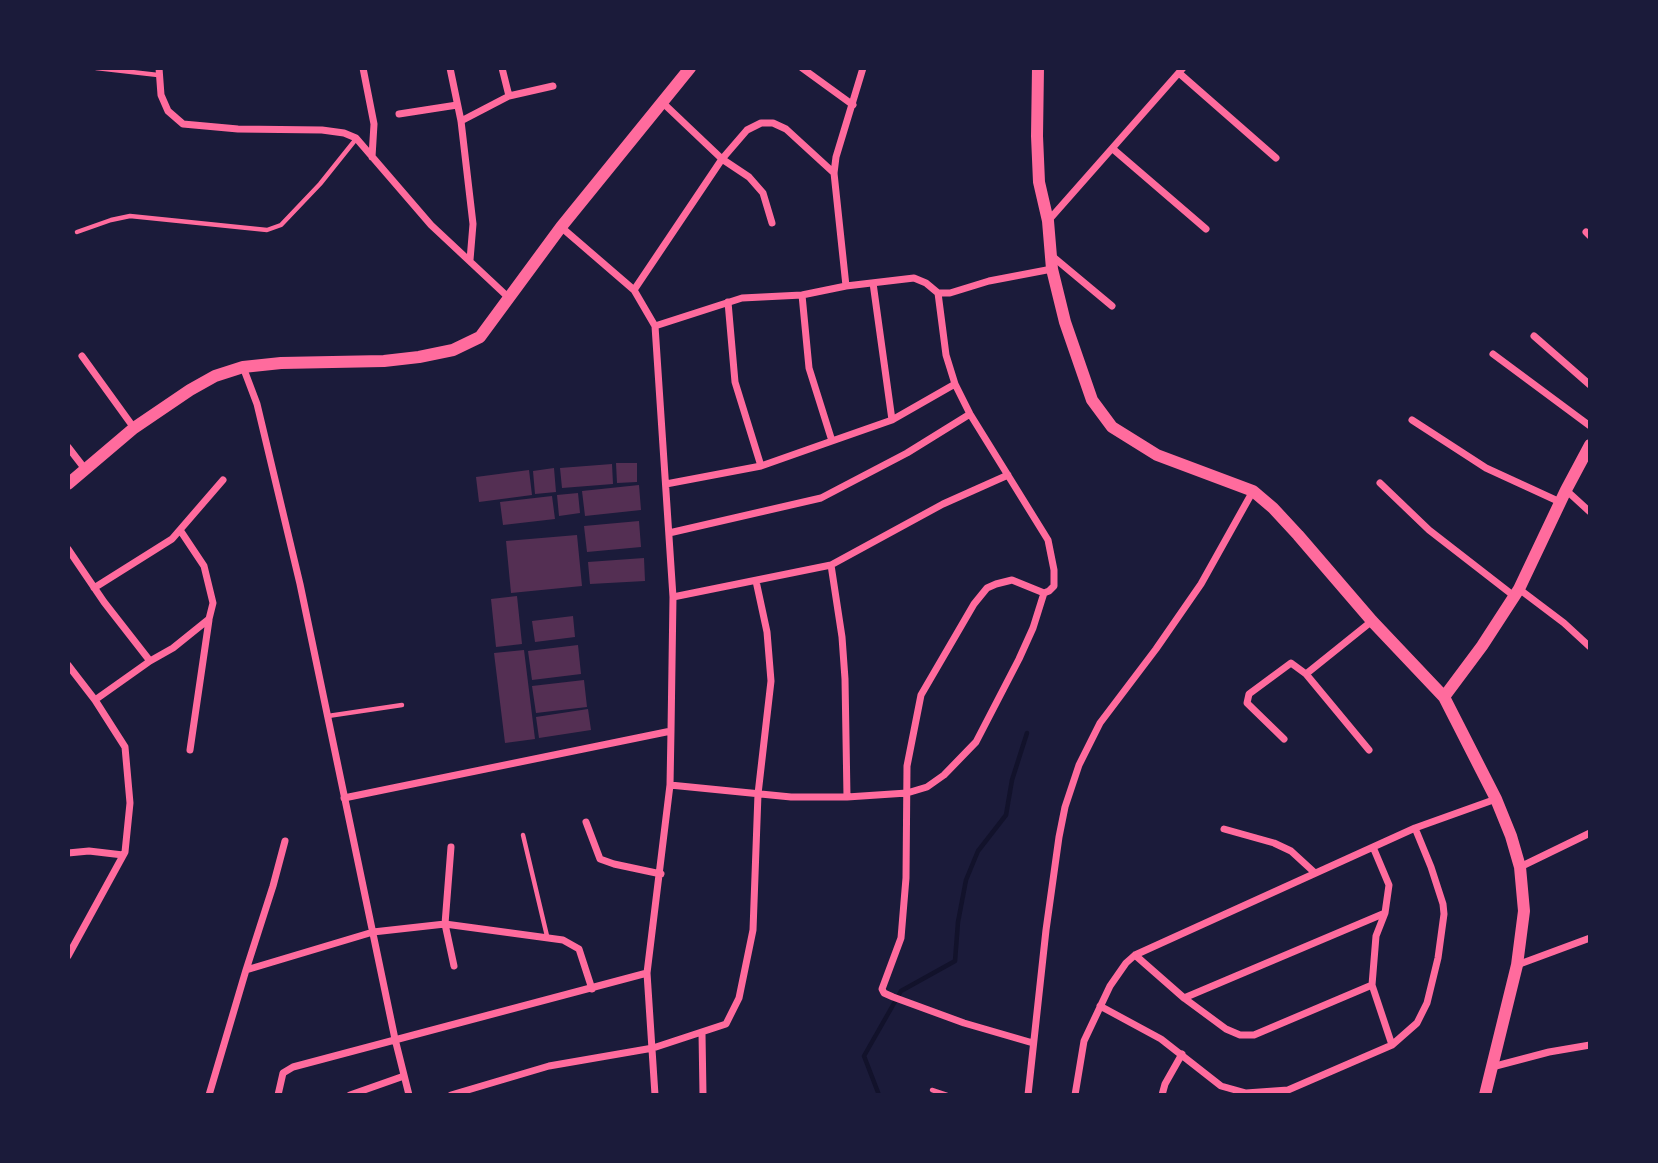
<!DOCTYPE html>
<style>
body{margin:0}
#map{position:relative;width:1658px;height:1163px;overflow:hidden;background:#1b1b3a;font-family:"Roboto Serif",serif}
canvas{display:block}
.frame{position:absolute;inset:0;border:70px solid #1b1b3a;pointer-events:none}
</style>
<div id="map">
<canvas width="1658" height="1163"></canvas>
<div class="frame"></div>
</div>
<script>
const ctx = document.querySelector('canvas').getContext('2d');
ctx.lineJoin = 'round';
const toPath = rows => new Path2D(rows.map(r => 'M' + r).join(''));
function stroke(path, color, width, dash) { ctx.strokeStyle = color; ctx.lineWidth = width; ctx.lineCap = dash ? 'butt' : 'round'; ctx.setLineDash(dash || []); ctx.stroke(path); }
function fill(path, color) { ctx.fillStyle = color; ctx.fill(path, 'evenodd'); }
stroke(toPath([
 [879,1095,864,1056,901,991,955,961,958,922,966,880,978,851,1006,815,1012,780,1027,733]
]), '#12122b', 4.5);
fill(toPath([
 [616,463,637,463,637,482,617,483],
 [612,464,613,484,562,488,560,468],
 [554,468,556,492,535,494,533,471],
 [529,470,532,495,479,502,476,477],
 [639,485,641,510,585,516,582,491],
 [578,493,580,513,559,516,557,495],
 [552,496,555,519,503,525,500,502],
 [639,521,641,547,587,552,584,526],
 [577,535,582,586,511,593,506,541],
 [644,558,645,581,590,584,588,562],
 [517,596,522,644,496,647,491,599],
 [573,616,575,637,535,642,532,621],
 [578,645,581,674,532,680,528,651],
 [524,650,535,739,505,743,494,653],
 [584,680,587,707,536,713,532,686],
 [588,709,591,730,539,738,536,717]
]), '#542f53');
stroke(toPath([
 [96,68,158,75],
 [77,232,111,220,130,216,267,230,281,225,320,184,356,139],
 [328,716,402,705],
 [523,835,547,936],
 [932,1090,947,1095]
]), '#ff6b9d', 4.5);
stroke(toPath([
 [159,68,161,95,168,111,183,124,238,129,322,130,344,133,356,138,431,225,509,298],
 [363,68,374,124,372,157],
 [450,68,461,121,473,224,470,260],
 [502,68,509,96],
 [802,68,853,105],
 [1179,73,1276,158],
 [662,102,722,159,749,177,763,193,772,223],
 [399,114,457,105],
 [461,121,509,96,553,86],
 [1113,149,1206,229],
 [1048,221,1183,68],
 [1586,232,1590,236],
 [1052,256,1112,306],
 [873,283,892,420],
 [846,286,834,173,836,157,863,68],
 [634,290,722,159,747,130,761,123,773,123,786,129,834,173],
 [728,302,735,382,761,466],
 [655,326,742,298,802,295,846,286,914,278,926,283,938,293,950,293,989,281,1052,269],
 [1534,336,1590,385],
 [1493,354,1590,426],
 [82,356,134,428],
 [243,367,257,404,300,584,395,1039,409,1095],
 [1412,420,1486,468,1560,502],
 [832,441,892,420,955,384],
 [68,447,85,469],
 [1380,483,1429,530,1514,596],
 [666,484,761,466,832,441,809,368,802,295],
 [1566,490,1590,512],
 [669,533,821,498,907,453,970,414],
 [68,549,104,602,150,661,95,700],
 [831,565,842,637,845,679,847,797],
 [94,588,172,539,223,480],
 [1519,589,1564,623,1590,647],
 [673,597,831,565,943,504,1008,475],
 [150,661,173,648,209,619,213,603,204,566,180,530],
 [68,665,95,700,125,747,130,803,125,852,68,956],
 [1284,739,1247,703,1249,694,1291,663,1306,674],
 [190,750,209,620],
 [1369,750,1306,674,1372,621],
 [670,785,791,797,847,797,907,793,927,787,944,775,976,742,1019,659,1033,628,1044,593,1049,591,1054,586,1054,570,1048,540,970,414,955,384,946,355,938,293],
 [344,798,671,731,673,597,655,326,634,290,561,227],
 [586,822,600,859,614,864,661,874],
 [1224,829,1274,843,1291,851,1315,873],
 [451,847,445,924,454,966],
 [1373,847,1389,885,1385,913],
 [68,853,89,851,123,855],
 [1520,867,1590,833],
 [1517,965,1590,938],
 [246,970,273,886,285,841],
 [647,973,655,1095],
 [1184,998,1226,1029,1240,1035,1254,1035,1372,985],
 [1100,1006,1161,1039,1221,1086,1246,1093,1288,1090,1392,1045,1372,985,1376,936,1385,913,1184,998,1135,955],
 [702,1033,703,1095],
 [1033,1043,964,1023,893,997,884,993,882,989,901,938,906,878,907,766,921,695,974,604,987,588,996,584,1012,580,1044,593],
 [1392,1045,1417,1023,1427,1003,1438,958,1444,914,1443,904,1431,867,1415,828],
 [1492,1067,1549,1052,1590,1045],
 [209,1095,246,970,373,932,445,924,563,940,579,949,592,989],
 [278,1095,283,1073,293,1067,647,973,670,785,671,731],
 [350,1095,404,1076],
 [451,1095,549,1066,653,1048,726,1024,739,998,753,930,758,794,771,681,767,632,756,581],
 [1028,1095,1046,930,1059,837,1065,807,1079,765,1100,723,1156,649,1201,584,1253,491],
 [1075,1095,1084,1041,1110,986,1126,963,1135,955,1415,828,1496,799],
 [1162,1095,1165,1084,1182,1054]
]), '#ff6b9d', 7);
stroke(toPath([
 [1038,68,1037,136,1039,182,1048,221,1052,269,1065,322,1092,400,1112,427,1157,455,1253,491,1273,508,1298,535,1372,621,1444,697,1496,799,1511,836,1520,867,1524,911,1517,965,1485,1095],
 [68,484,134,428,190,390,215,376,243,367,281,363,384,361,419,357,453,350,480,337,561,227,690,68],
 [1444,697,1482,646,1519,589,1566,490,1590,445]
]), '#ff6b9d', 12);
</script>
